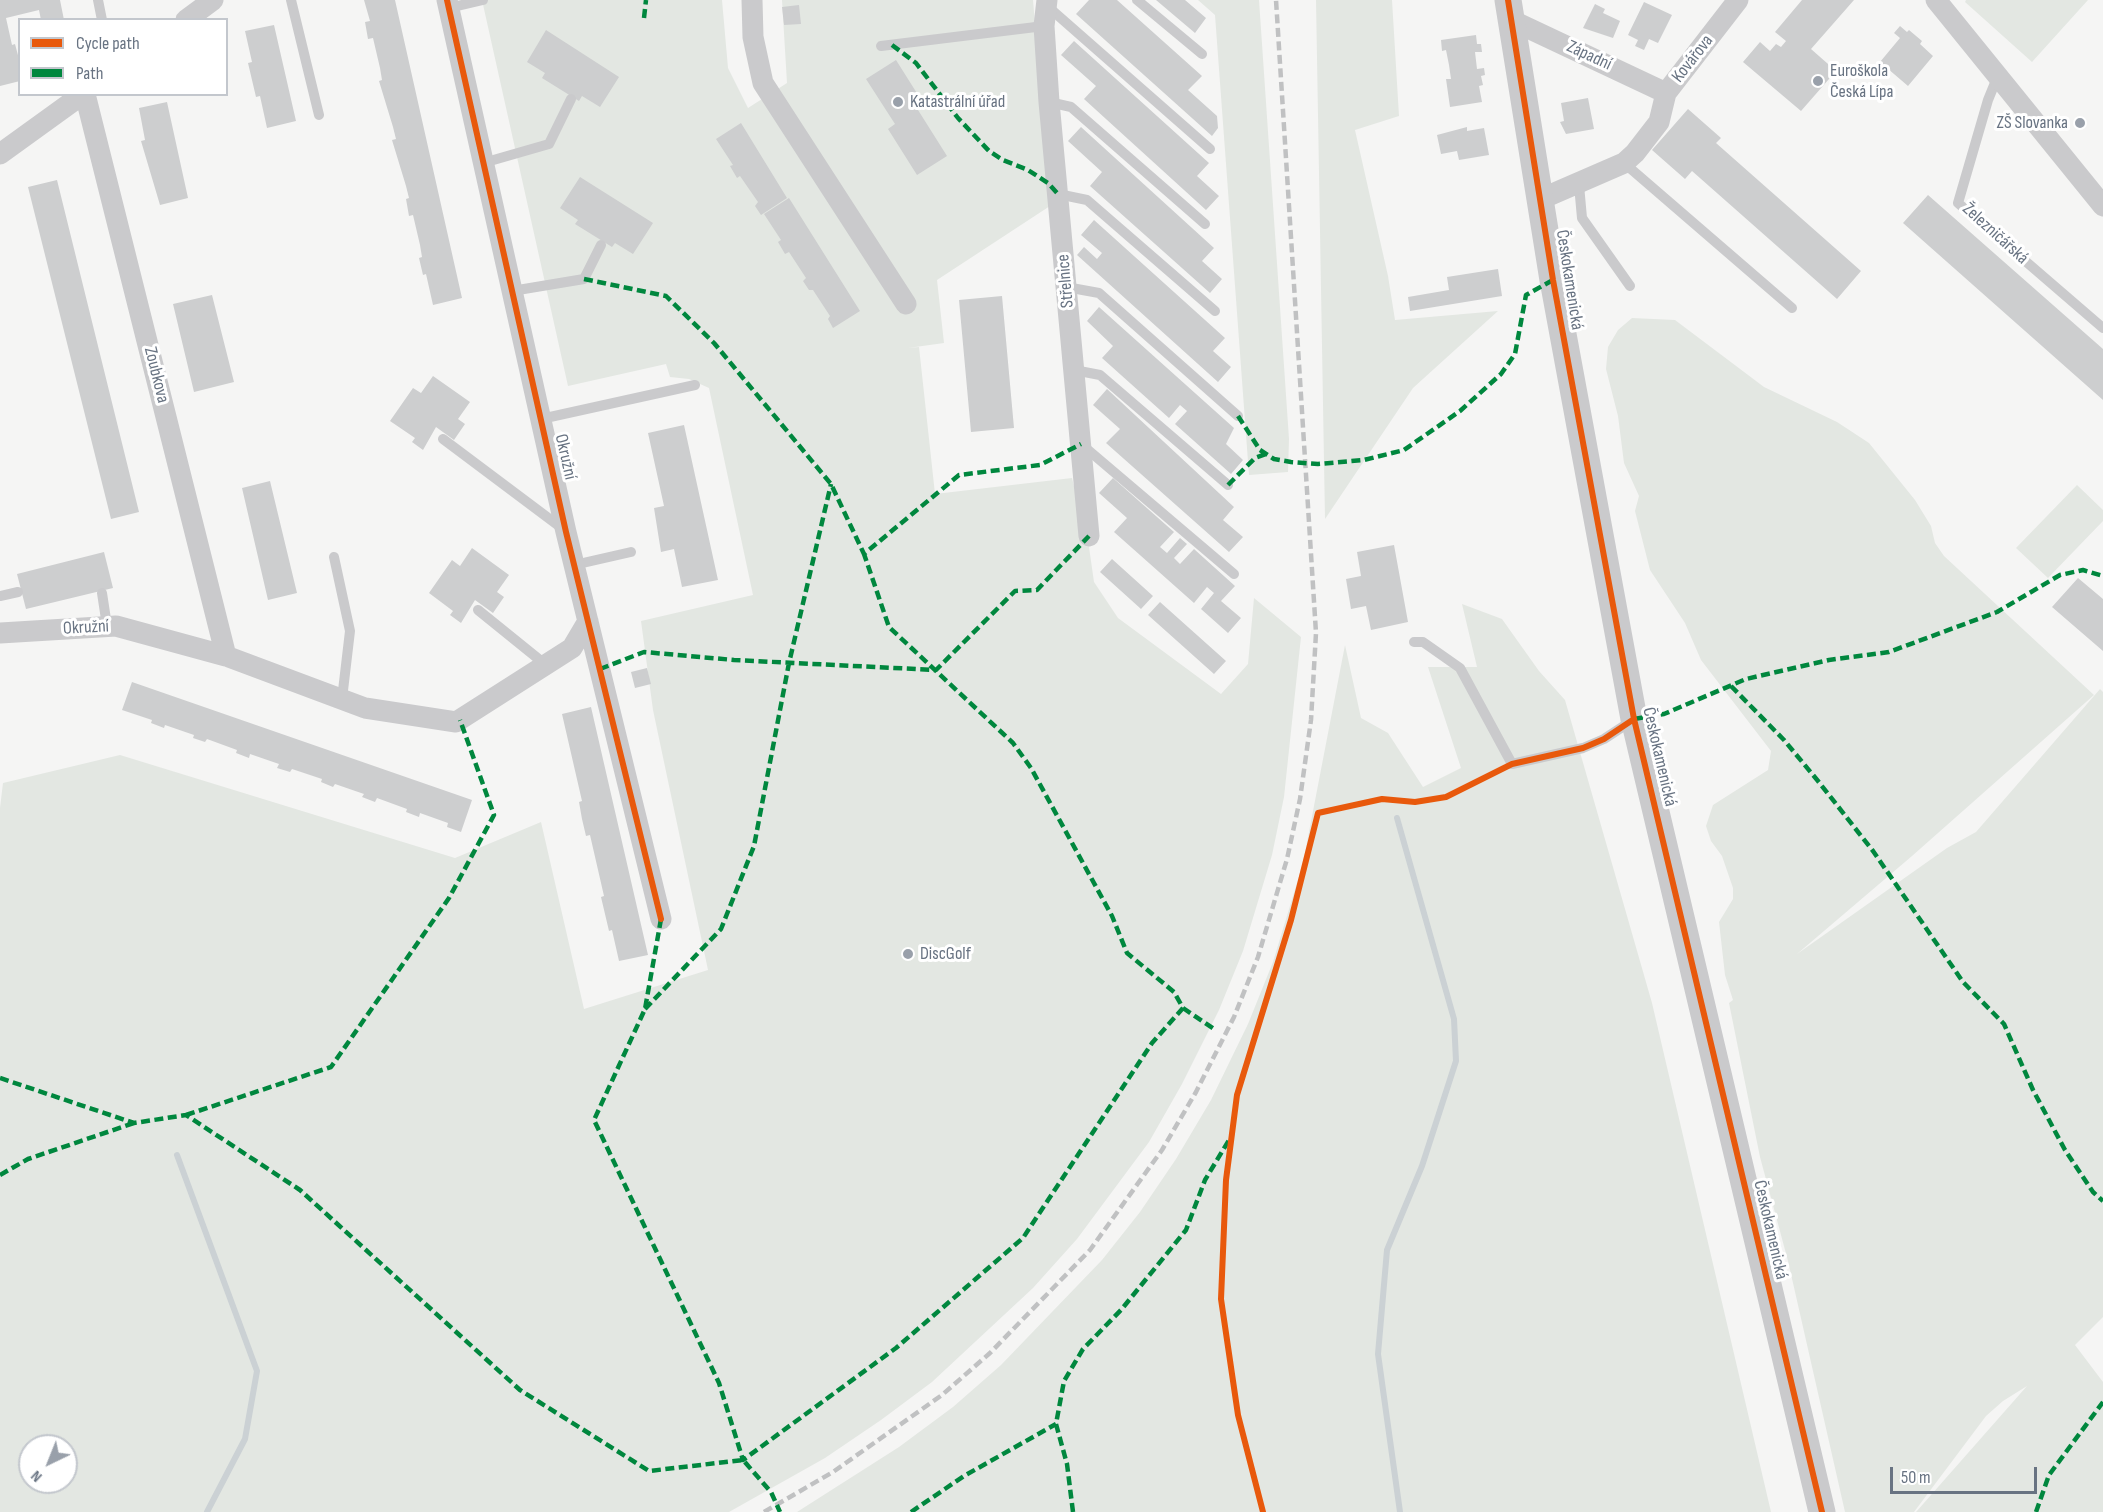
<!DOCTYPE html>
<meta charset="utf-8">
<style>
body{margin:0}
#map{position:relative;width:2103px;height:1512px;overflow:hidden;background:#f5f5f4;font-family:"Sofia Sans Condensed",sans-serif}
canvas{display:block}
.legend{position:absolute;left:18px;top:18px;width:210px;height:78px;box-sizing:border-box;background:#fff;border:2px solid #c3c7cd;margin:0;padding:8px 10px;list-style:none;font-size:18px;color:#687382}
.legend li{display:flex;align-items:center;gap:12px;height:30px}
.legend b{width:30px;border:2px solid #c3c7cd}
.north{position:absolute;left:18px;top:1434px;width:60px;height:60px;box-sizing:border-box;background:#fff;border:2px solid #c3c7cd;border-radius:50%;rotate:223deg;font-size:16px;font-weight:700;line-height:24px;text-align:center;color:#687382}
.north::after{content:'';display:block;margin:auto;width:21px;height:27px;background:#99a0aa;clip-path:polygon(50% 0,100% 100%,50% 72%,0 100%)}
.scale{position:absolute;left:1890px;top:1467px;width:147px;height:27px;box-sizing:border-box;border:3px solid #687382;border-top:0;padding-left:8px;font-size:18px;line-height:21px;white-space:nowrap;color:#687382;-webkit-text-stroke:4px #fff;paint-order:stroke}
</style>
<div id="map">
<canvas width="2103" height="1512"></canvas>
<ul class="legend">
<li><b style="height:8px;background:#e8590c"></b>Cycle path</li>
<li><b style="height:8px;background:#00873e"></b>Path</li>
</ul>
<div class="north">N</div>
<div class="scale">50 m</div>
</div>
<script>
const ctx = document.querySelector('canvas').getContext('2d');
ctx.lineJoin = 'round';
function fill(path, color) { ctx.fillStyle = color; ctx.fill(path, 'evenodd'); }
const toPath = rows => new Path2D(rows.map(r => 'M' + r).join(''));
function stroke(path, color, width, dash) { ctx.strokeStyle = color; ctx.lineWidth = width; ctx.lineCap = dash ? 'butt' : 'round'; ctx.setLineDash(dash || []); ctx.stroke(path); }
function drawText(font, color, halo, rows, align = 'center') {
  ctx.font = font + ' "Sofia Sans Condensed",sans-serif'; ctx.lineWidth = 6; ctx.setLineDash([]); ctx.textBaseline = 'middle'; ctx.strokeStyle = halo; ctx.fillStyle = color; for (const [text, x, y, turn = 0] of rows) {
    ctx.save(); ctx.translate(x, y); ctx.rotate((+turn || 0) * Math.PI / 180); ctx.textAlign = isNaN(turn) ? turn : align; if (halo) ctx.strokeText(text, 0, 0); ctx.fillText(text, 0, 0); ctx.restore();
  }
}
fill(toPath([
 [482,0,722,0,728,68,748,108,787,83,782,0,1033,0,1050,206,937,280,944,343,908,348,919,347,935,494,1072,478,1089,547,1094,582,1118,618,1221,694,1248,664,1254,598,1301,637,1284,797,1272,855,1243,951,1219,1010,1182,1084,1149,1142,1077,1239,1033,1288,932,1382,881,1420,825,1458,729,1512,0,1512,0,808,3,783,120,755,455,858,541,822,584,1009,708,970,653,710,641,621,753,595,709,388,689,379,670,377,666,364,568,386],
 [30,1446,66,1446,66,1482,30,1482],
 [1198,0,1259,0,1289,439,1288,472,1249,475,1215,15],
 [1316,0,1392,0,1399,116,1355,130,1388,276,1395,320,1498,311,1413,388,1325,519],
 [1966,0,2088,0,2032,62,1965,2],
 [1632,318,1675,320,1764,387,1837,422,1869,443,1915,500,1931,526,1935,543,1944,556,2094,695,1912,856,1797,954,1947,848,1976,832,2100,689,2103,692,2103,1317,2075,1345,2103,1382,2103,1512,1916,1512,2027,1386,2003,1401,1986,1416,1914,1512,1845,1512,1788,1261,1760,1157,1729,1003,1733,1000,1725,975,1719,922,1733,899,1733,888,1722,856,1711,841,1706,826,1713,805,1768,770,1771,751,1701,660,1685,623,1650,570,1635,511,1639,496,1624,463,1618,416,1606,369,1608,347,1618,330],
 [2077,485,2103,510,2103,521,2048,578,2016,548],
 [1462,604,1502,619,1539,671,1565,700,1652,1003,1771,1512,797,1512,899,1447,953,1407,1001,1365,1102,1260,1140,1212,1176,1159,1211,1100,1248,1024,1273,962,1303,863,1345,645,1361,718,1388,733,1423,787,1461,768,1428,667,1477,667]
]), '#e3e7e2');
stroke(toPath([
 [1397,818,1454,1019,1456,1061,1422,1166,1387,1250,1378,1354,1400,1512],
 [177,1155,257,1371,245,1439,207,1512]
]), '#cbd1d4', 6);
fill(toPath([
 [0,0,60,0,64,20,41,20,39,10,6,18,12,45,15,44,19,59,20,81,0,86],
 [364,0,395,0,462,298,433,305,426,274,423,275,419,258,422,257,420,245,413,215,409,216,406,199,409,198,406,186,392,140,396,139,393,127,379,81,382,80,380,68,373,38,368,39,365,22,370,21],
 [1089,0,1117,0,1202,76,1188,90,1217,116,1218,128,1212,136,1076,14],
 [1156,0,1185,0,1206,18,1195,33],
 [1802,0,1854,0,1811,49,1836,71,1801,111,1743,62,1760,42,1770,51,1776,44,1781,47,1786,41,1775,32],
 [1644,2,1672,15,1658,43,1649,39,1644,50,1635,46,1638,40,1628,35],
 [1595,4,1605,9,1603,13,1620,21,1613,38,1583,28],
 [799,5,801,24,784,25,782,7],
 [274,25,296,121,267,128,260,96,256,97,248,63,252,62,245,31],
 [1900,26,1907,32,1909,30,1922,41,1920,44,1933,56,1908,86,1880,62,1900,38,1894,33],
 [546,30,619,77,600,107,582,96,579,101,542,78,545,73,527,62],
 [1476,35,1477,44,1481,44,1482,52,1475,52,1477,69,1484,68,1485,75,1481,76,1483,85,1479,86,1482,102,1450,107,1446,79,1451,79,1449,65,1446,50,1442,51,1441,40],
 [1074,41,1209,163,1197,176,1219,196,1206,210,1084,99,1096,86,1061,55],
 [896,60,925,106,918,110,947,156,917,175,888,129,895,124,866,79],
 [1588,98,1594,129,1566,134,1560,122,1564,121,1561,103],
 [167,102,188,198,160,205,141,141,145,140,139,108],
 [1688,109,1721,138,1716,143,1861,271,1837,299,1692,171,1685,179,1652,150],
 [741,123,787,198,761,215,755,206,758,202,740,176,737,178,730,166,733,165,716,139],
 [1081,127,1214,248,1202,261,1222,279,1210,293,1090,186,1102,172,1068,141],
 [1467,127,1467,131,1484,128,1489,155,1459,160,1457,151,1441,154,1437,135],
 [580,177,653,223,633,254,615,243,612,247,575,224,578,220,560,208],
 [57,180,139,512,111,519,28,187],
 [1928,195,2103,349,2103,400,1903,223],
 [789,198,860,311,833,328,828,319,830,316,813,290,809,290,803,281,806,278,789,252,785,254,778,242,781,240,764,214],
 [1094,220,1225,338,1213,351,1231,367,1218,382,1077,255,1084,247,1097,259,1102,253,1081,235],
 [1498,269,1502,296,1410,311,1408,297,1449,290,1447,277],
 [212,295,234,382,194,392,173,304],
 [1002,296,1014,428,971,432,959,300],
 [1099,307,1234,428,1226,444,1243,460,1231,474,1175,424,1187,411,1180,405,1169,418,1102,358,1113,346,1087,321],
 [433,376,470,402,458,419,465,424,454,440,436,427,423,450,412,442,415,438,390,421,413,388,421,393],
 [1107,389,1234,507,1223,520,1243,537,1229,552,1106,443,1120,429,1093,405],
 [684,425,718,580,682,587,674,549,661,552,654,508,664,506,648,433],
 [1113,478,1174,532,1160,547,1167,553,1180,538,1187,544,1174,558,1180,564,1194,549,1235,586,1221,601,1241,618,1228,633,1201,609,1214,593,1207,587,1194,603,1114,532,1127,518,1099,493],
 [270,481,297,593,268,600,242,488],
 [1394,545,1408,622,1371,630,1366,606,1351,609,1346,579,1361,576,1357,552],
 [472,548,509,575,497,592,504,597,493,613,475,600,461,623,450,615,453,611,429,593,452,560,460,566],
 [104,552,113,588,26,609,17,574],
 [1112,559,1153,596,1141,609,1100,572],
 [2078,578,2103,599,2103,651,2052,607],
 [1160,602,1226,661,1214,674,1148,615],
 [647,668,651,684,635,688,631,672],
 [132,682,472,800,461,832,447,827,448,823,420,813,419,817,406,812,407,809,377,798,375,802,362,797,364,794,335,784,333,787,321,782,322,779,292,769,290,772,277,768,279,764,250,754,249,758,236,753,237,750,207,739,205,742,193,738,194,735,165,725,164,728,151,723,152,720,122,710],
 [591,707,648,955,619,961,612,930,609,931,601,897,604,896,590,835,586,836,582,819,579,802,582,801,562,714]
]), '#cdcecf');
stroke(toPath([
 [98,0,102,20],
 [291,0,319,115],
 [1137,0,1202,54],
 [1046,5,1210,149],
 [449,8,483,0],
 [881,46,1044,26],
 [1997,78,1988,100,1958,203,2103,328],
 [1049,102,1071,107,1205,224],
 [483,163,549,144,571,99],
 [1624,163,1792,308],
 [1579,185,1582,218,1630,286],
 [1058,194,1087,200,1215,311],
 [1066,287,1099,293,1238,416],
 [512,291,584,279,601,245],
 [1074,370,1100,375,1228,485],
 [541,419,695,385],
 [443,439,563,529],
 [1081,444,1234,574],
 [334,557,350,631,342,699],
 [574,565,631,552],
 [102,593,107,626],
 [0,596,18,592],
 [478,610,546,665],
 [1414,642,1423,642,1460,668,1512,764,1583,748,1604,739,1633,720]
]), '#cacacc', 10);
stroke(toPath([
 [447,0,566,532,661,919],
 [752,0,753,37,763,83,906,304],
 [1047,0,1044,26,1049,102,1089,536],
 [1936,0,2103,206],
 [186,20,213,0],
 [1511,20,1666,93],
 [85,94,226,656],
 [0,154,83,94],
 [1541,199,1624,163,1635,153,1659,122,1666,93,1738,0],
 [0,633,116,626,226,656,365,708,456,722,572,648,588,621]
]), '#cacacc', 21);
stroke(toPath([
 [1508,0,1553,280,1634,719,1822,1512]
]), '#cacacc', 27);
stroke(toPath([
 [764,1512,833,1472,942,1395,990,1353,1090,1250,1162,1150,1196,1092,1234,1017,1258,957,1287,859,1300,799,1311,720,1316,633,1276,0]
]), '#c0c1c2', 4.5, [9, 4.5]);
stroke(toPath([
 [644,18,646,0],
 [892,45,916,63,958,118,989,151,1003,160,1028,170,1048,183,1058,194],
 [584,279,666,296,714,343,831,484,864,554,959,475,1040,465,1081,444],
 [1238,416,1260,450,1274,459,1291,462,1318,464,1364,460,1404,450,1460,411,1501,374,1515,354,1526,295,1553,280],
 [1228,485,1255,458,1266,454],
 [600,669,644,652,734,660,936,670,1015,591,1037,590,1089,536],
 [1731,686,1784,740,1818,781,1873,851,1963,982,2004,1024,2033,1090,2065,1150,2093,1192,2103,1201],
 [1634,719,1664,714,1746,679,1829,660,1889,652,1997,612,2060,575,2083,570,2103,576],
 [661,919,645,1009,594,1120,719,1383,743,1460,896,1348,1023,1238,1152,1043,1183,1008,1174,992,1127,953,1112,916,1031,768,1013,743,889,627,864,554],
 [1183,1008,1214,1029],
 [645,1009,721,929,754,846,789,663,831,484],
 [0,1078,134,1123,186,1115,300,1190,520,1390,649,1471,743,1460,771,1492,780,1512],
 [186,1115,331,1067,449,898,494,815,460,720],
 [0,1175,28,1159,134,1123],
 [911,1512,964,1476,1056,1424],
 [1073,1512,1067,1464,1056,1424,1064,1381,1083,1349,1121,1310,1186,1230,1205,1180,1229,1140],
 [2036,1512,2049,1475,2103,1402]
]), '#00873e', 4.5, [9, 4.5]);
stroke(toPath([
 [447,0,566,532,661,919],
 [1508,0,1553,280,1634,719,1822,1512],
 [1263,1512,1238,1415,1221,1299,1226,1180,1237,1095,1291,920,1318,813,1382,799,1415,802,1446,797,1512,764,1583,748,1604,739,1634,719]
]), '#e8590c', 6);
for (const [x, y, r, color] of [
 [1818,81,6,"#99a0aa"],
 [898,102,6,"#99a0aa"],
 [2080,123,6,"#99a0aa"],
 [908,954,6,"#99a0aa"]
]) { const dot = new Path2D(); dot.arc(x, y, r, 0, 2 * Math.PI); ctx.fillStyle = color; ctx.fill(dot); stroke(dot, '#fff', 2); }
drawText('18px', '#687382', '#fff', [
 ["Západní",1589,56,25],
 ["Kovářova",1693,59,-52],
 ["Železničářská",1995,234,42],
 ["Českokamenická",1569,280,81],
 ["Střelnice",1066,281,-95],
 ["Zoubkova",156,375,76],
 ["Okružní",565,457,77],
 ["Okružní",86,628,-3],
 ["Českokamenická",1659,757,77],
 ["Českokamenická",1770,1230,77]
]);
drawText('18px', '#687382', '#fff', [
 ["Euroškola",1830,71],
 ["Česká Lípa",1830,92],
 ["Katastrální úřad",910,102],
 ["ZŠ Slovanka",2068,123,"right"],
 ["DiscGolf",920,954]
], 'left');
</script>
